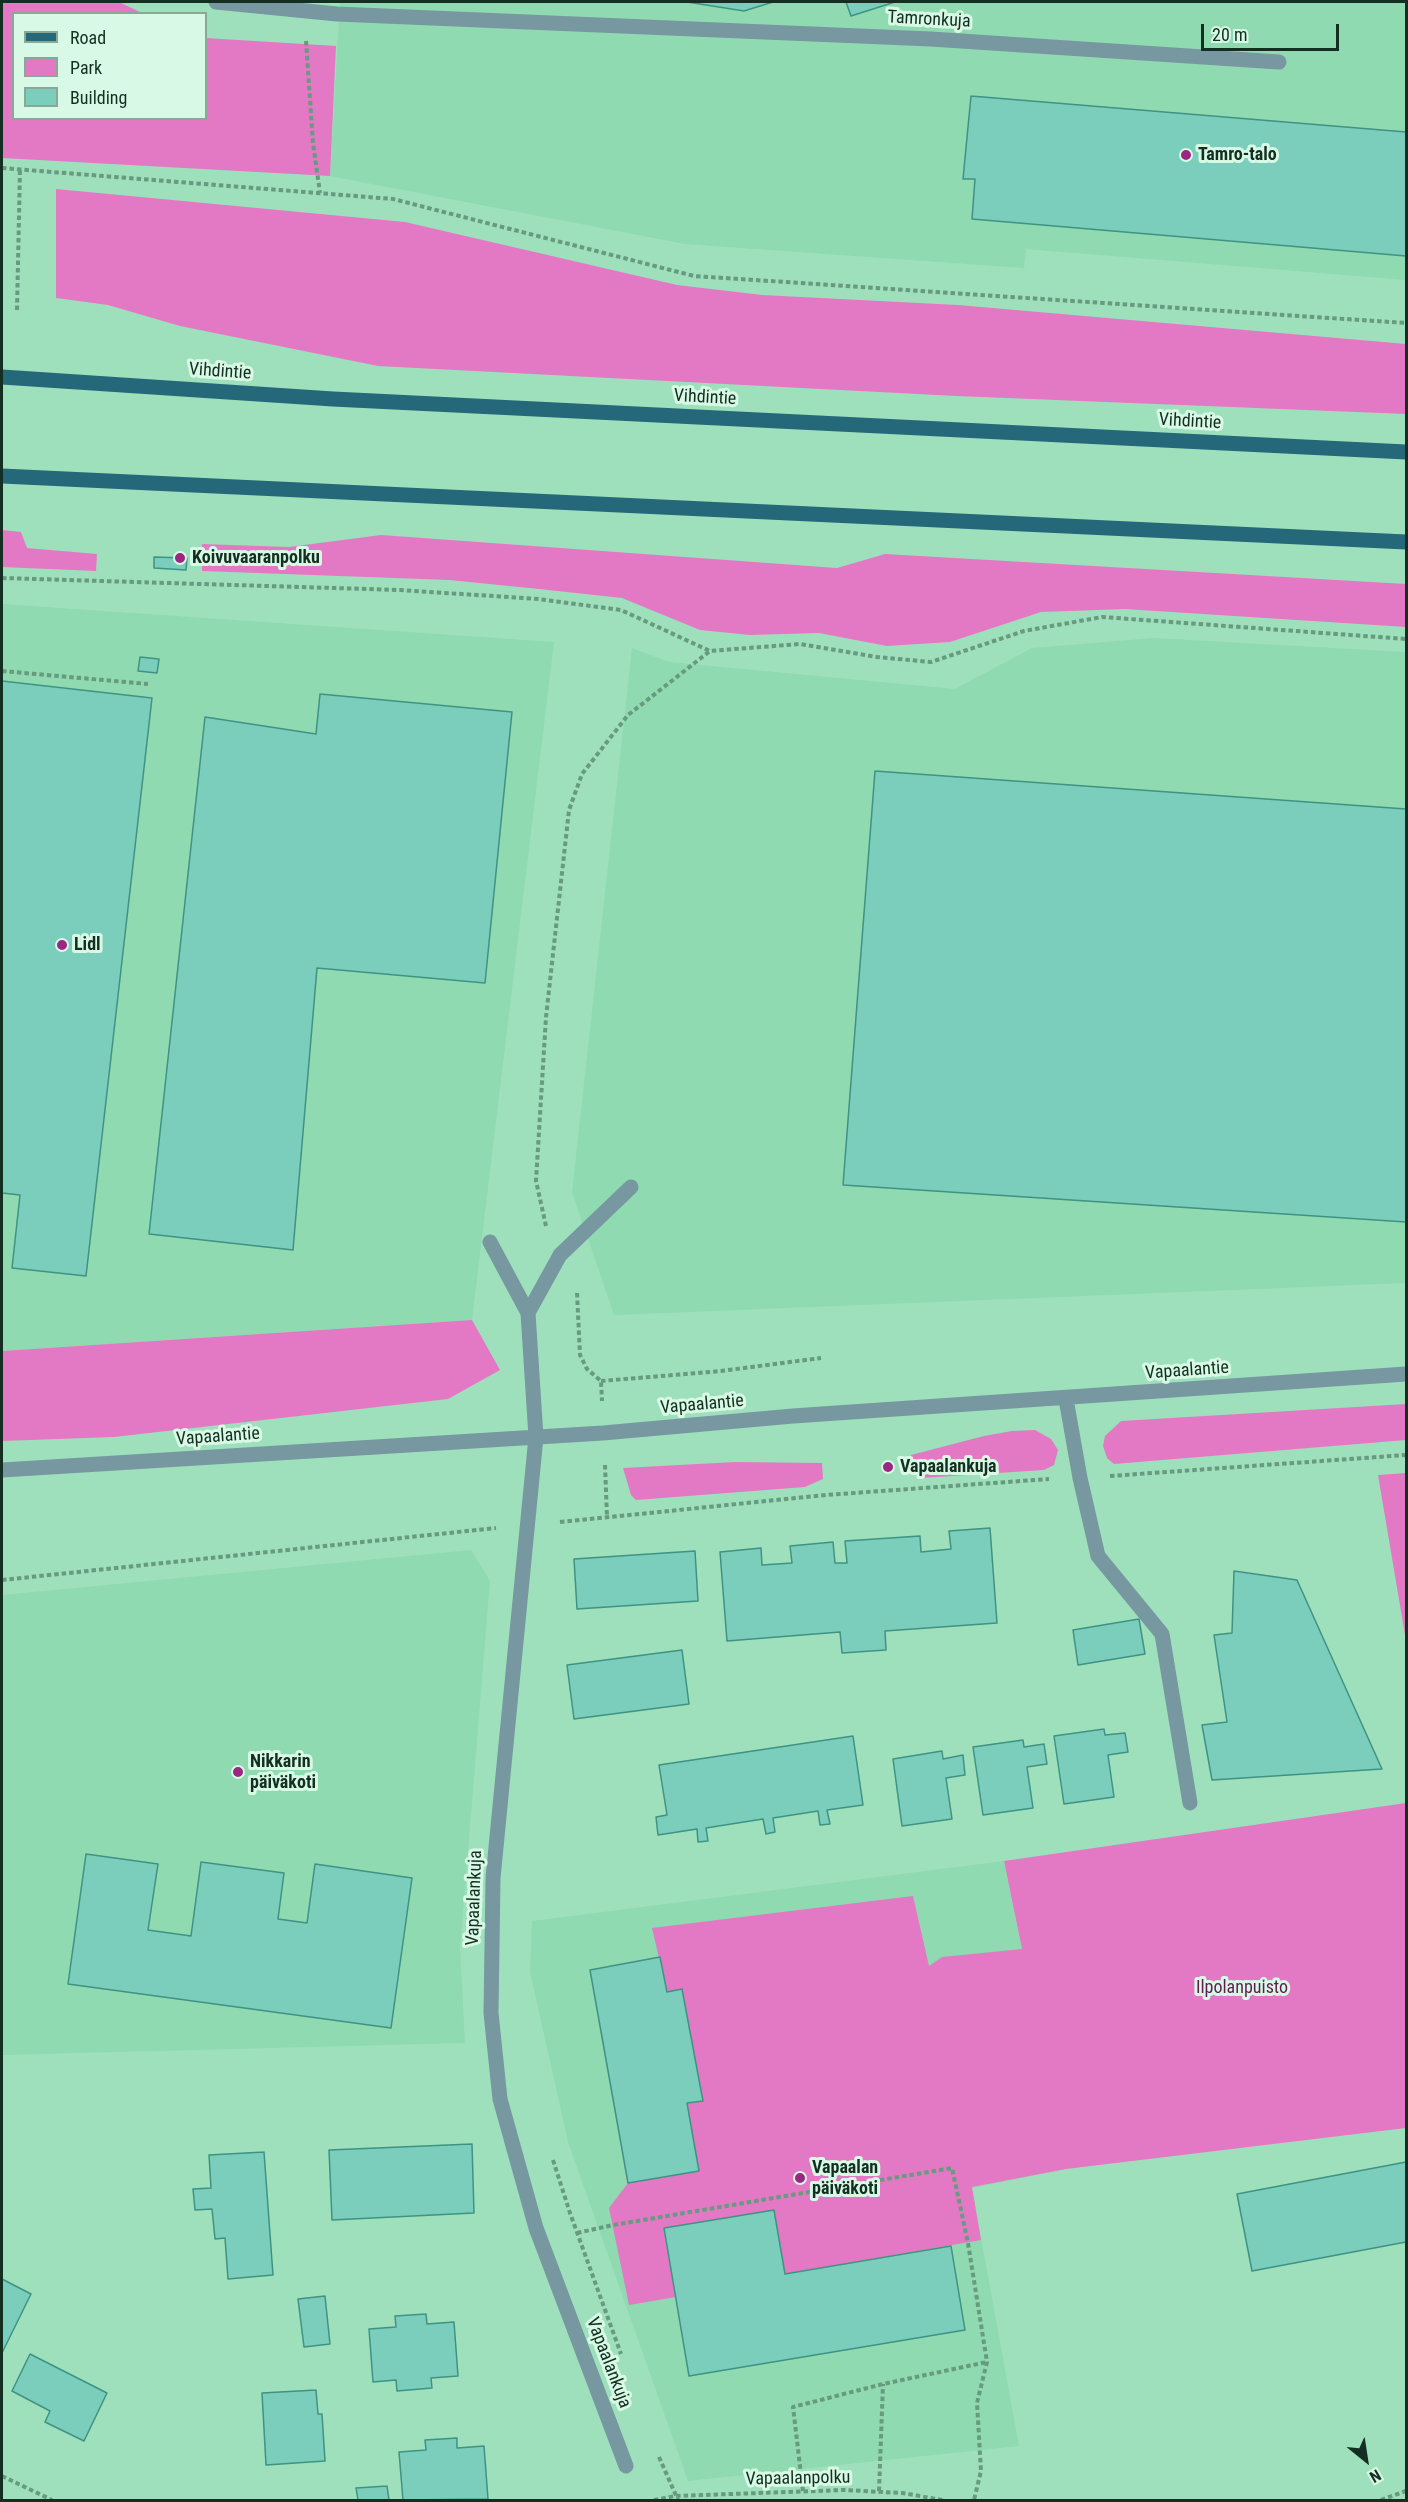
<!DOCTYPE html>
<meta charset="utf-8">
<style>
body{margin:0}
#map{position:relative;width:1408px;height:2502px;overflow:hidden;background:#9ee0bb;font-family:"Roboto Condensed",sans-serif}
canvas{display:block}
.frame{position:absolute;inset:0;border:3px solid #142f21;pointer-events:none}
.legend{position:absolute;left:12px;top:12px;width:195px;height:108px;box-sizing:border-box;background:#d8f9e5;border:2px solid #8aa897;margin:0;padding:8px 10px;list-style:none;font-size:18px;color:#142f21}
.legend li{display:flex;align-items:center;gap:12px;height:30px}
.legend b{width:30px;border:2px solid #8aa897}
.north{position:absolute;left:1336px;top:2430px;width:60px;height:60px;-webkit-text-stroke:4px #d8f9e5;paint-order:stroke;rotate:150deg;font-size:16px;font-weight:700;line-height:24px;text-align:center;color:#142f21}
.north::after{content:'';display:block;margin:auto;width:21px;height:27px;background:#142f21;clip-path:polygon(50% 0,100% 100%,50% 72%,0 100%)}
.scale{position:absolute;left:1201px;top:24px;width:138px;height:27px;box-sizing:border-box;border:3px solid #142f21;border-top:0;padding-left:8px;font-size:18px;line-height:21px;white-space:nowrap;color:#142f21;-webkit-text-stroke:4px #d8f9e5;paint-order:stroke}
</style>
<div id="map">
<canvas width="1408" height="2502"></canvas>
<div class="frame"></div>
<ul class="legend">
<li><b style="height:8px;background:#24687a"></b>Road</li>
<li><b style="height:16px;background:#e379c5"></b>Park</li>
<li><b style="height:16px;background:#7bcdbc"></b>Building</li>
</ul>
<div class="north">N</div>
<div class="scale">20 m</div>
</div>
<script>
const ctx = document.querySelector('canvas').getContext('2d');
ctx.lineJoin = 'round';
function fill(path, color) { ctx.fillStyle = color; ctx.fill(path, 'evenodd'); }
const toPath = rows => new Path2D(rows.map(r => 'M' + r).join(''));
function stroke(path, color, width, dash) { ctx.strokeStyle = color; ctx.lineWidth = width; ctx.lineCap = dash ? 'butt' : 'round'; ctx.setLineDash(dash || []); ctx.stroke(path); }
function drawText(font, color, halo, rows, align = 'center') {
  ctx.font = font + ' "Roboto Condensed",sans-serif'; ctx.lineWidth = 6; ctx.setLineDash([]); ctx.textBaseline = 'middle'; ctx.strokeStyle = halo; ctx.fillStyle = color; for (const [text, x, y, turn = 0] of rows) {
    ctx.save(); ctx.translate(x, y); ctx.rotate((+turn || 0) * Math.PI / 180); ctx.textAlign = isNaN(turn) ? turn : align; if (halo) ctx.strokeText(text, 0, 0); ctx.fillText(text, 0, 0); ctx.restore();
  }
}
fill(toPath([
 [340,2,1406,2,1406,280,1026,249,1024,268,685,244,330,176],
 [2,604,554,642,472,1320,2,1351],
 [1154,638,1406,652,1406,1283,614,1315,572,1192,632,648,669,662,955,689,1032,648],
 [471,1550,490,1581,460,1949,465,2043,2,2055,2,1595],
 [1004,1861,1066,2169,972,2188,1019,2446,688,2481,568,2142,530,1972,532,1921]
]), '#8fdab0');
fill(toPath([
 [2,2,119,2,142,13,14,14,14,118,206,118,206,38,336,46,330,176,2,158],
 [56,189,405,222,677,285,762,295,958,305,1406,344,1406,414,956,396,378,366,180,326,108,305,56,298],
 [2,530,21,532,27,548,97,554,96,571,2,567],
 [381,535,837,568,885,554,1406,584,1406,627,1125,609,1041,612,950,642,887,646,819,633,750,635,700,630,622,598,539,589,449,580,202,571,202,544,289,547],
 [472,1320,500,1370,448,1399,114,1437,2,1441,2,1351],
 [1406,1404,1406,1440,1114,1464,1107,1458,1103,1446,1105,1436,1121,1421],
 [1035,1430,1051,1439,1058,1450,1054,1465,1044,1470,921,1478,912,1472,911,1455,984,1436,1012,1431],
 [735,1462,822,1463,823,1479,805,1487,636,1500,631,1495,623,1468],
 [1406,1473,1406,1641,1378,1475],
 [1406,1803,1406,2128,1066,2169,972,2187,981,2240,785,2274,774,2210,671,2268,676,2297,629,2305,609,2208,628,2183,699,2170,687,2103,703,2100,682,1990,667,1992,652,1928,913,1896,929,1966,942,1957,1022,1949,1004,1861]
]), '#e379c5');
const building = toPath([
 [687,2,773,2,744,11,687,2],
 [846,2,895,2,851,16,846,2],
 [971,96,1406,132,1406,256,972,219,975,179,963,179,971,96],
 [154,557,187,558,186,570,154,568,154,557],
 [140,657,159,659,157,673,138,671,140,657],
 [2,681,152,698,86,1276,12,1268,20,1195,2,1193,2,681],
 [320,694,512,712,485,983,317,968,293,1250,149,1234,205,717,316,734,320,694],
 [875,771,1406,809,1406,1222,843,1185,875,771],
 [990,1528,997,1623,885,1631,886,1650,842,1653,840,1632,727,1641,720,1552,761,1548,762,1565,792,1563,790,1546,833,1542,835,1563,847,1563,845,1541,920,1536,921,1552,951,1549,949,1531,990,1528],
 [695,1551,698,1601,577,1609,574,1559,695,1551],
 [1234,1571,1297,1580,1382,1769,1212,1780,1202,1725,1227,1722,1214,1635,1232,1633,1234,1571],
 [1139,1619,1145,1654,1078,1665,1073,1630,1139,1619],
 [682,1650,689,1704,574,1719,567,1665,682,1650],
 [1104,1729,1105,1735,1125,1733,1128,1752,1108,1755,1114,1797,1064,1804,1054,1736,1104,1729],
 [853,1736,863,1805,827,1810,830,1824,820,1825,818,1811,773,1818,775,1832,766,1834,763,1819,706,1828,708,1841,698,1842,697,1829,658,1835,656,1817,667,1815,659,1765,853,1736],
 [1023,1740,1024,1747,1044,1744,1047,1764,1027,1767,1033,1808,983,1815,973,1747,1023,1740],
 [942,1751,943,1759,963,1755,965,1775,946,1778,952,1819,902,1826,893,1759,942,1751],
 [86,1854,158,1864,148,1930,191,1936,201,1862,284,1873,278,1919,307,1923,315,1864,412,1878,391,2028,68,1984,86,1854],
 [660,1957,667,1992,682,1989,703,2101,687,2103,699,2171,628,2183,590,1970,660,1957],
 [472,2144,474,2213,332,2220,329,2150,472,2144],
 [264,2152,273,2275,228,2279,225,2238,215,2239,212,2209,195,2210,193,2189,211,2188,209,2155,264,2152],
 [1406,2162,1406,2242,1252,2271,1237,2194,1406,2162],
 [774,2210,785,2274,951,2246,965,2330,689,2376,664,2228,774,2210],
 [2,2279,31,2294,2,2353,2,2279],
 [325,2296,330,2344,304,2347,298,2299,325,2296],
 [426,2314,427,2324,454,2322,458,2376,431,2378,432,2388,397,2391,396,2380,373,2382,369,2329,396,2327,395,2316,426,2314],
 [30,2354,107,2393,84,2441,45,2422,50,2411,12,2391,30,2354],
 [316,2390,318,2414,322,2414,325,2461,266,2465,262,2393,316,2390],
 [457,2438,457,2448,484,2446,488,2499,403,2500,399,2452,426,2450,425,2440,457,2438],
 [387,2486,389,2500,358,2500,356,2488,387,2486]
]);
fill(building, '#7bcdbc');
stroke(building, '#3f9383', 1.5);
stroke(toPath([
 [306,41,313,143,320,193],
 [2,168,393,199,694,276,1406,323],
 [17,310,20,169],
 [2,578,400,590,538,599,621,610,710,651,800,644,877,657,931,662,1024,631,1102,617,1406,639],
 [2,671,148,684],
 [546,1226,536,1181,546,1017,569,810,582,774,628,715,710,651],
 [577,1293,580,1355,587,1369,601,1381,602,1401],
 [601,1381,721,1371,821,1358],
 [605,1465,607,1517],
 [1110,1476,1406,1455],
 [560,1522,826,1495,1049,1479],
 [2,1580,496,1528],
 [553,2160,570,2213,621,2354],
 [577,2233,613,2225,952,2168,968,2243,987,2362,977,2403,981,2471,974,2500],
 [659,2457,678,2500],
 [2,2476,52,2500],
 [803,2491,793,2407,883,2384,987,2362],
 [879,2491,883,2384],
 [654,2500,675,2496,844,2490,902,2493,943,2500],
 [1381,2500,1406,2491]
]), '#679a7e', 4, [4.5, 3]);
stroke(toPath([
 [216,2,337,14,931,39,1279,62],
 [490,1242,528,1313,536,1437,493,1878,491,2013,500,2099,536,2228,626,2466],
 [528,1313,560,1255,631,1187],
 [1066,1399,1080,1478,1098,1556,1162,1634,1190,1803],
 [2,1470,603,1433,793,1416,1406,1374]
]), '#7797a1', 15);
stroke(toPath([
 [2,377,333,399,1406,452],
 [2,476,1406,542]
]), '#24687a', 15);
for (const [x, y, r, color] of [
 [1186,155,6,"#9c2681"],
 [180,558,6,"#9c2681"],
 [62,945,6,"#9c2681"],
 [888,1467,6,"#9c2681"],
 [238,1772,6,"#9c2681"],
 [800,2178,6,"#9c2681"]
]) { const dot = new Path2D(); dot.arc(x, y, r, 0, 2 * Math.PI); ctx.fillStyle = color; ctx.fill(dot); stroke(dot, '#d8f9e5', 2); }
drawText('18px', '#142f21', '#d8f9e5', [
 ["Tamronkuja",929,20,3],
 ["Vihdintie",220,372,4],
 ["Vihdintie",705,398,3],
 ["Vihdintie",1190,422,3],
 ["Vapaalantie",1187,1371,-4],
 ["Vapaalantie",702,1405,-5],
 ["Vapaalantie",218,1437,-4],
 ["Vapaalankuja",475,1898,-88],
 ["Vapaalankuja",608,2363,69],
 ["Vapaalanpolku",798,2479,-1]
]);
drawText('bold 18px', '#142f21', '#d8f9e5', [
 ["Tamro-talo",1198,155],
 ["Koivuvaaranpolku",192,558],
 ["Lidl",74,945],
 ["Vapaalankuja",900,1467],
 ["Nikkarin",250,1762],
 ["päiväkoti",250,1783],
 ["Vapaalan",812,2168],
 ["päiväkoti",812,2189]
], 'left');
drawText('18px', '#611b50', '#d8f9e5', [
 ["Ilpolanpuisto",1242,1988]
]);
</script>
